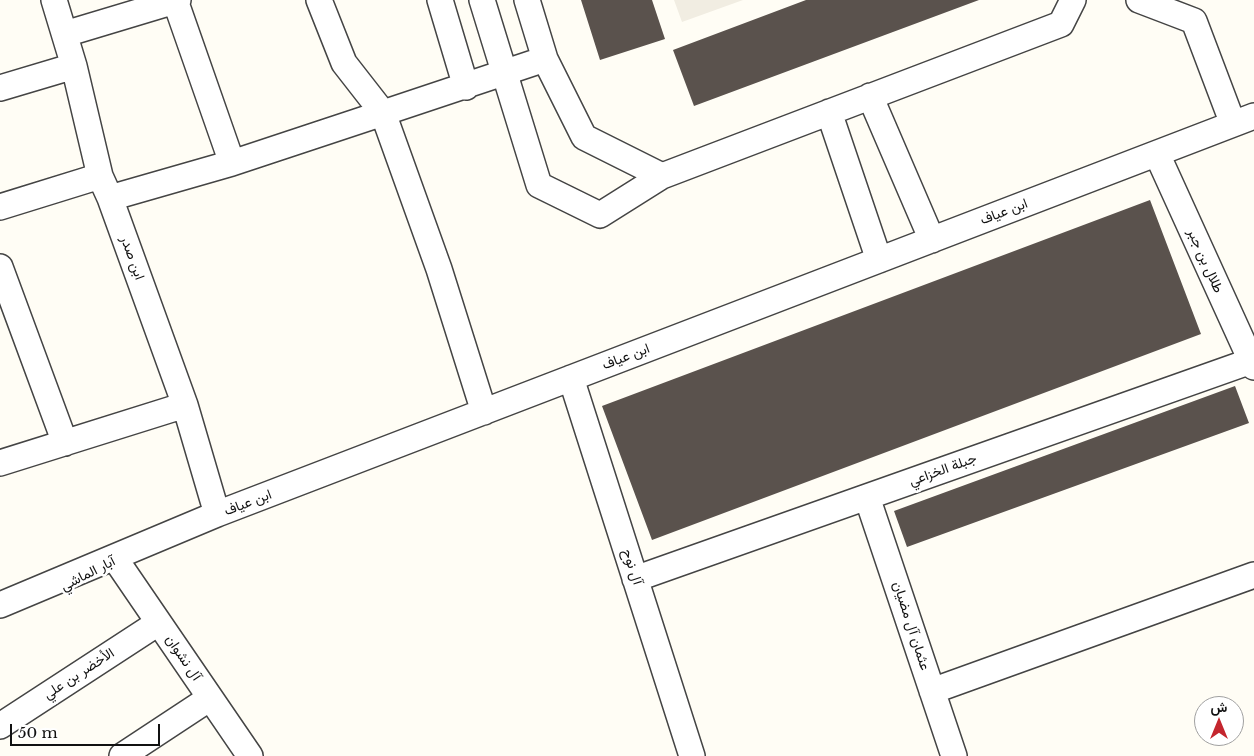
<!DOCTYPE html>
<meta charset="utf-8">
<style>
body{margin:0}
#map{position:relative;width:1254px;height:756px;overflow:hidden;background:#fffdf5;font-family:"Libre Baskerville",Vazirmatn,serif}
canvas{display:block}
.north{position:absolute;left:1194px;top:696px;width:50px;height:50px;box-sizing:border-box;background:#fff;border:1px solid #a0a0a0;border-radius:50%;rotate:0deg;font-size:14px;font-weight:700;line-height:20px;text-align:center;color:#111}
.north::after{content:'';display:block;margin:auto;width:18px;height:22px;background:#c4262e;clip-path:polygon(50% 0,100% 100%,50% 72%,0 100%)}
.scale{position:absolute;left:10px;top:724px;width:150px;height:22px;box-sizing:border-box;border:2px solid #111;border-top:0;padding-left:6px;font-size:15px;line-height:18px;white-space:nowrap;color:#111;-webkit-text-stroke:4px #fff;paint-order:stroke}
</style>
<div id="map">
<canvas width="1254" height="756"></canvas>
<div class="north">ش</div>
<div class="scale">50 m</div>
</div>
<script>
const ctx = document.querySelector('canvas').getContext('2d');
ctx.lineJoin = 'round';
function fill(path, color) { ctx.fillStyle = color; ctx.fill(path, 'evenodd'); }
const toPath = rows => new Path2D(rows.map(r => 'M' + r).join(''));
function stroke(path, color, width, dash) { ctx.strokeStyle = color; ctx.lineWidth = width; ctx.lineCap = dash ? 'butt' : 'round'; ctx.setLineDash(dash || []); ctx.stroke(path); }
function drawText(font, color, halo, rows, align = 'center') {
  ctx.font = font + ' "Libre Baskerville",Vazirmatn,serif'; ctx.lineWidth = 5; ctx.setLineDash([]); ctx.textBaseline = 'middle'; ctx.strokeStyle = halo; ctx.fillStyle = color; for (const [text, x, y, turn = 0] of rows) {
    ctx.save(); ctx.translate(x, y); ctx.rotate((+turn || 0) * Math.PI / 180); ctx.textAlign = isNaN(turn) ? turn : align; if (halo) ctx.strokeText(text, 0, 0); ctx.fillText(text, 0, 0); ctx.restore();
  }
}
fill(toPath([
 [674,0,743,0,682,22]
]), '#f1ede2');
fill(toPath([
 [581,0,652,0,665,39,600,60],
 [806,0,979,0,694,106,673,50],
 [1150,200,1201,334,652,540,602,406],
 [1235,386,1249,423,907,547,894,511]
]), '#5a524d');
const minor = toPath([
 [54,0,74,66,100,176,110,198,185,405,217,514],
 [175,0,232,163],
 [440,0,466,87],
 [482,0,539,185,600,215,662,176],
 [527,0,545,59,584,137,662,176,1061,24,1073,0],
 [1139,0,1194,21,1233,124],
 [65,34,178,0],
 [0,88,74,66],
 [870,96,932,240],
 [829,112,879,260],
 [1157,154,1254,367],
 [110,198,232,163,383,113,344,63,319,0],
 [0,207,100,176],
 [0,267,65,443],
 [571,378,692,756],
 [484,412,439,269,383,113,545,59],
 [0,463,185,405],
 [867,497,954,756],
 [116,560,250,756],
 [635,579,1251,361],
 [0,605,217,514,1254,116],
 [932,691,1254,575],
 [0,726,158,623],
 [122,756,210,698]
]);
stroke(minor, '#444', 28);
stroke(minor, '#fff', 25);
drawText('14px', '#111', '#fff', [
 ["ابن عياف",1004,212,-21],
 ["ابن صدر",132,258,70],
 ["طلال بن جبر",1205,261,66],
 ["ابن عياف",626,357,-21],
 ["جبلة الخزاعي",943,470,-20],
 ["ابن عياف",248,503,-21],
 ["آل نوح",632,567,72],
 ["آبار الماشي",88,574,-27],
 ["عثمان آل مضيان",911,626,72],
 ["آل نشوان",183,658,56],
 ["الأخضر بن علي",79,674,-33]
]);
</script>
